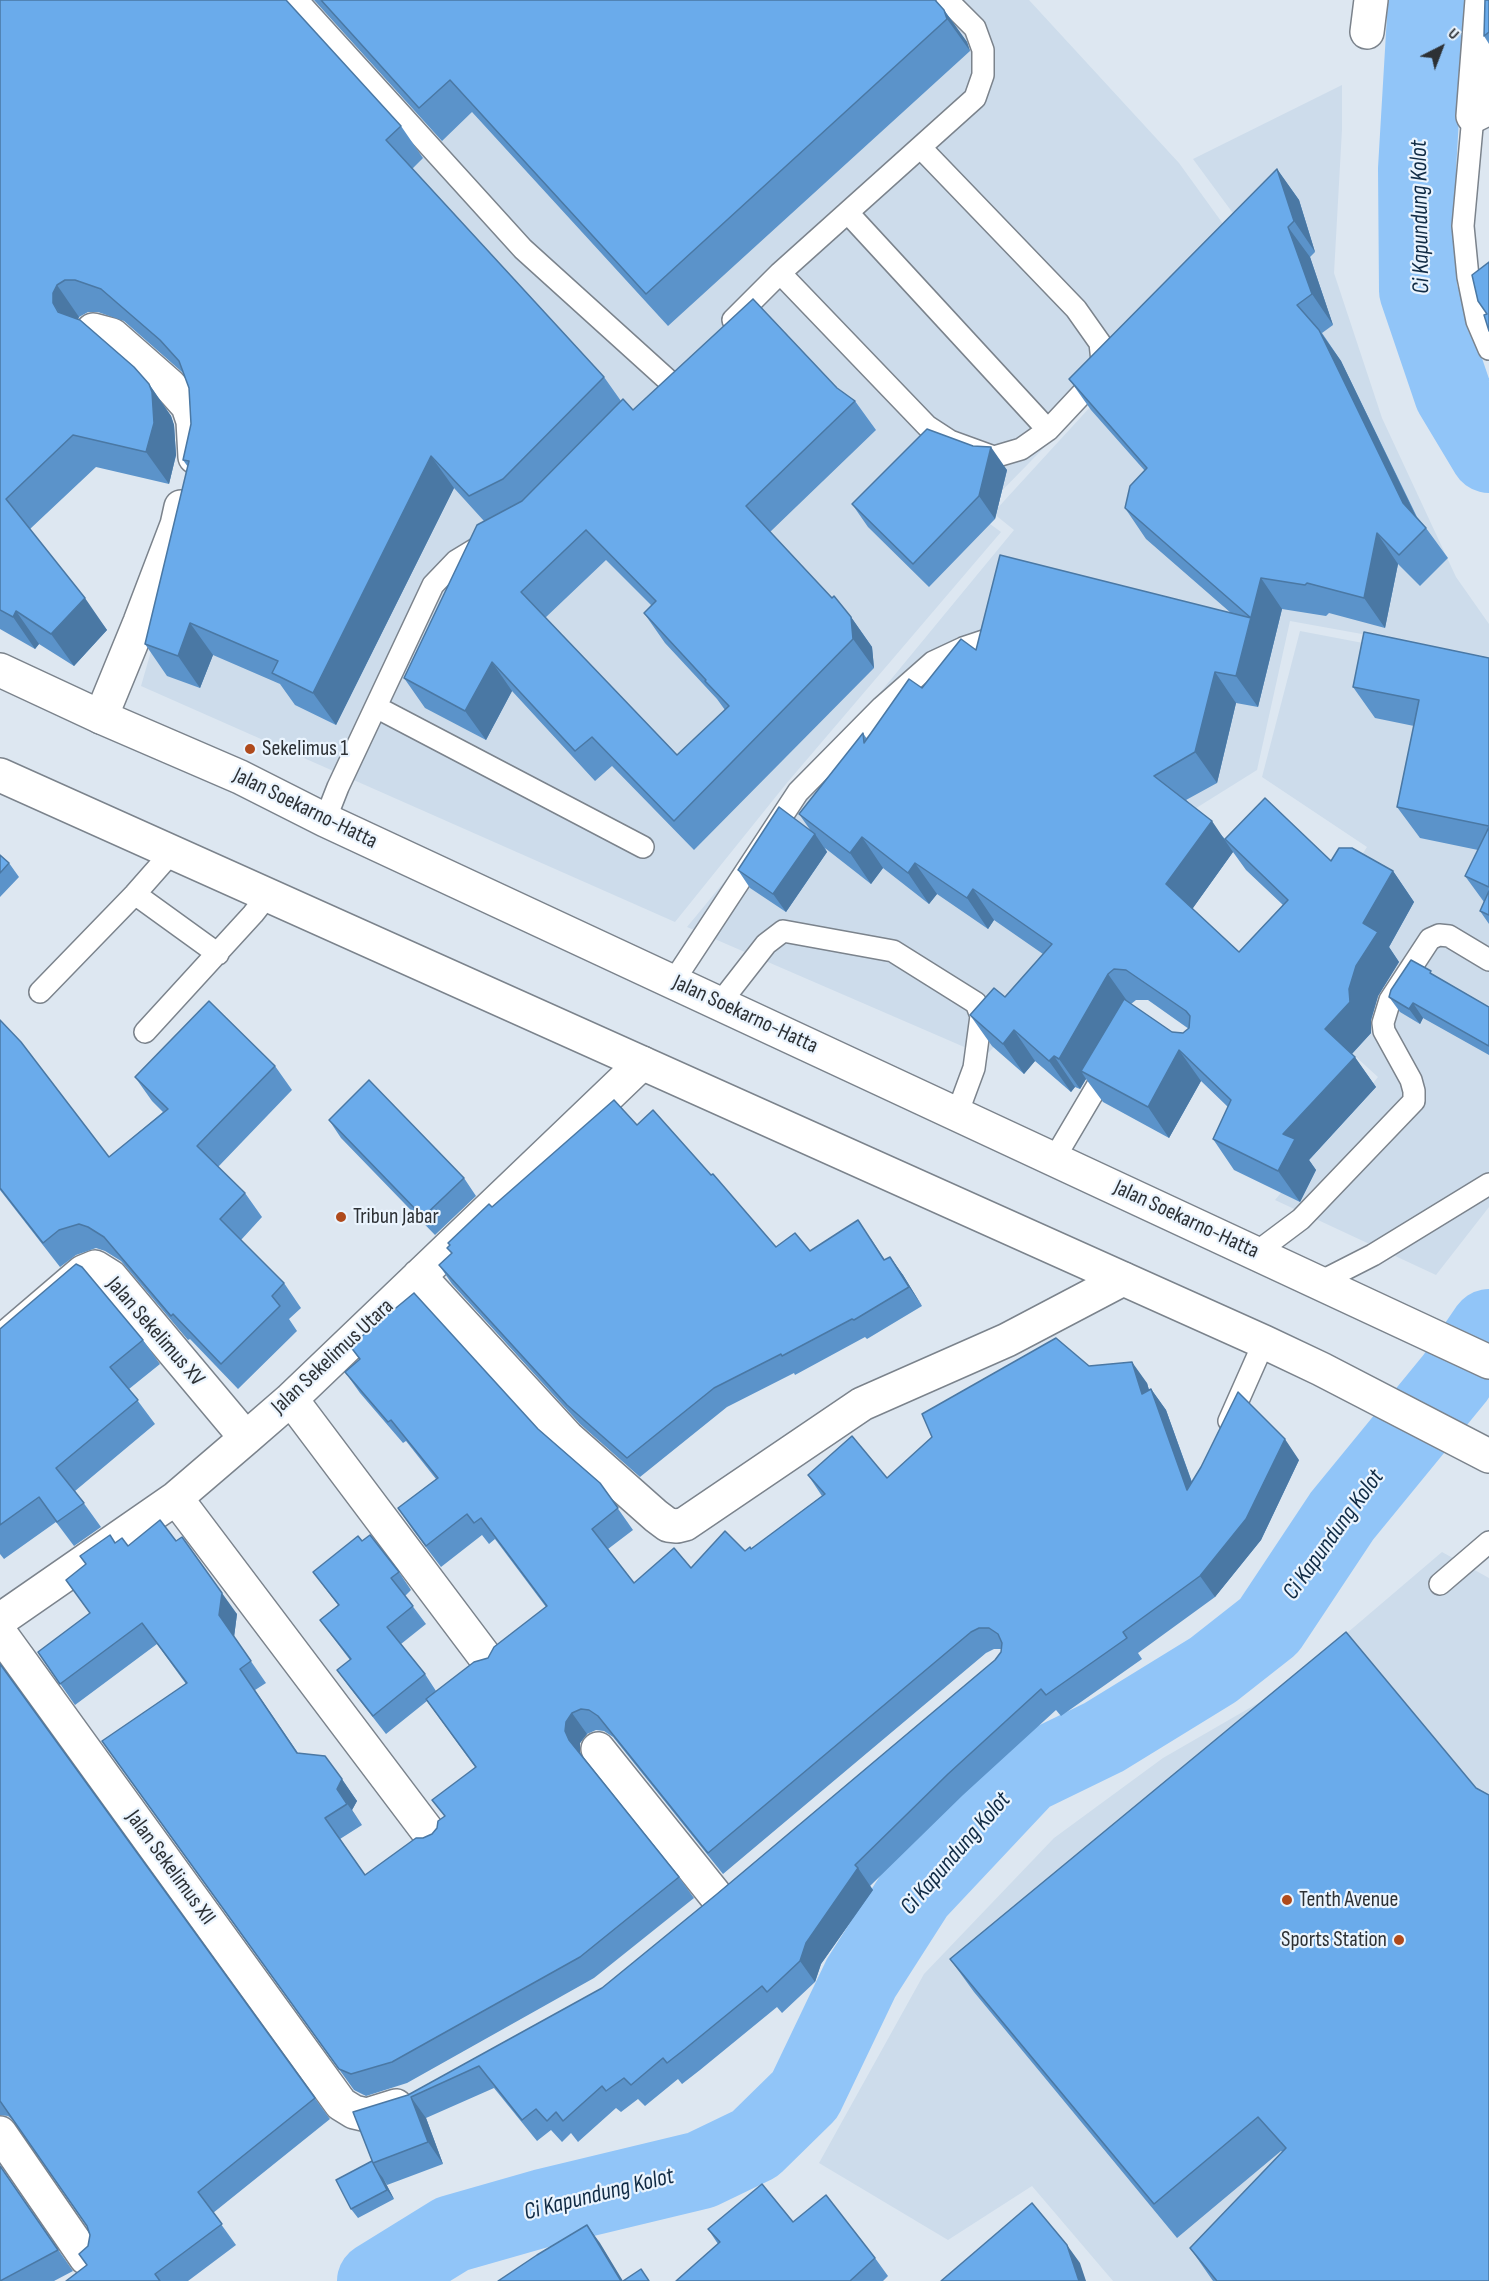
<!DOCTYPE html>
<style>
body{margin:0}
#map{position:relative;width:1489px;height:2281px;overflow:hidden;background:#dde7f1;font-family:"Sofia Sans Condensed",sans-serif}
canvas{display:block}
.north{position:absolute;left:1411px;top:18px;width:60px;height:60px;-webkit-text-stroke:4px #eaf4fe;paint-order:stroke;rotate:42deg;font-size:16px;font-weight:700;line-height:24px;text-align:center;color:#2d3135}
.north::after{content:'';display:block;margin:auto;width:21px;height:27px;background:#2d3135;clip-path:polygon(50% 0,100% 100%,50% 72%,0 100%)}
</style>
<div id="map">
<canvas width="1489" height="2281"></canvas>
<div class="north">U</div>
</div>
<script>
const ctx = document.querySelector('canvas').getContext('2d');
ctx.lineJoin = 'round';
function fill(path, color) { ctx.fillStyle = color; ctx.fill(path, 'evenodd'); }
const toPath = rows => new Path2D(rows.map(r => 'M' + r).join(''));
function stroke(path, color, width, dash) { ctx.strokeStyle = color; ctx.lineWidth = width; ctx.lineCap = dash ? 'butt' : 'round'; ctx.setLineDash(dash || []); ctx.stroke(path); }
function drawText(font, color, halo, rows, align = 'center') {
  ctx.font = font + ' "Sofia Sans Condensed",sans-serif'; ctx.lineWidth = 4.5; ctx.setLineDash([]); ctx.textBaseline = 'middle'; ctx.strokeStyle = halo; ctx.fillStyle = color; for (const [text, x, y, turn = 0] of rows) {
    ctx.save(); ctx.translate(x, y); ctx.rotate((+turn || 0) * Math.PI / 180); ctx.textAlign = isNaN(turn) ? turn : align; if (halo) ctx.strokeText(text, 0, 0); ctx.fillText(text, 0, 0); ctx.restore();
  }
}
fill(toPath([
 [0,0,1029,0,1179,163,1239,246,1249,235,1193,159,1342,85,1342,129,1334,273,1382,418,1456,577,1489,624,1489,657,1290,621,1257,770,1161,830,1067,975,985,1056,687,927,1014,530,993,513,1180,309,978,515,1001,532,786,784,675,922,141,686,218,419],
 [1300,631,1489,667,1489,1207,1436,1275,1275,1200,1378,1077,1262,972,1325,913,1367,847,1262,777],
 [1442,1552,1489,1578,1489,2281,1113,2281,1032,2186,948,2240,819,2163,924,1974,1054,1838,1163,1758,1279,1691]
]), '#cddceb');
stroke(toPath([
 [1427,0,1417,169,1418,291,1453,394,1489,454],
 [376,2281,452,2234,543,2208,701,2170,755,2144,805,2095,861,1978,916,1892,1026,1775,1104,1737,1213,1670,1269,1626,1342,1516,1455,1378,1489,1328]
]), '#91c5f8', 78);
const service = toPath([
 [297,0,523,249,670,382],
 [1473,116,1463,226,1468,277,1477,321,1489,349],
 [848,213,1048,430],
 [780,273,927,426,950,441,994,457,1021,449,1048,430,1093,382,1102,361,1100,343,1076,309,921,148],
 [733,320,780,273,975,98,983,75,983,50,975,28,947,0],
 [376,707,643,847],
 [325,820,338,787,433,585,456,561,484,544],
 [135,894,218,954],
 [673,982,798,792,882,707,933,662,963,648,990,639],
 [40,992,135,894,172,852],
 [720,1003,766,944,783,931,893,951,976,1003,981,1016,974,1068,957,1114],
 [145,1032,253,914,268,895],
 [1054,1159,1109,1066],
 [1257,1252,1301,1219,1414,1101,1414,1091,1411,1080,1384,1031,1383,1023,1390,1000,1430,939,1439,935,1449,936,1489,960],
 [1320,1282,1373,1255,1489,1184],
 [1229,1421,1264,1342],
 [1440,1584,1489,1542]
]);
const minor = toPath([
 [1482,0,1473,116,1489,108],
 [1367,32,1371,0],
 [93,330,112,335,170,386,188,406,193,421,195,457],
 [101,717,140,622,177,525,181,507],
 [419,1276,567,1437,656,1516,668,1525,677,1526,685,1524,862,1404,1007,1340,1123,1279],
 [0,1343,83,1272,95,1267,111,1277,246,1438],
 [291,1399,491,1665],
 [176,1498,435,1841],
 [0,1620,176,1498,246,1438,291,1399,642,1063],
 [0,1633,341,2104,354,2112,367,2115,396,2106],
 [598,1749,720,1901],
 [0,2133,86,2258]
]);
const trunk = toPath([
 [0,670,101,717,240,777,325,820,1489,1362],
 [0,775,1264,1342,1321,1369,1489,1456]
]);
stroke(service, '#7b838c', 24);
stroke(minor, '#7b838c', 36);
stroke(trunk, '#7b838c', 36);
stroke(service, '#fff', 21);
stroke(minor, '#fff', 33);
stroke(trunk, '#fff', 33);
fill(toPath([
 [0,0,401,126,423,158,412,169,604,377,621,401,633,410,837,388,855,401,876,430,770,532,832,598,851,617,872,647,874,668,694,850,612,766,595,781,512,691,486,740,425,708,404,678,484,521,454,488,336,725,295,705,280,684,213,655,200,688,167,676,145,644,188,467,183,460,191,424,189,388,184,374,182,372,124,321,98,312,88,312,79,317,78,319,149,384,171,416,174,425,176,455,169,484,96,467,30,529,107,630,74,666,39,644,35,649,0,629],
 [606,560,652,606,644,613,665,643,717,699,725,710,677,755,545,618],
 [314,0,935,0,944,10,967,42,970,51,668,326,472,112,442,141],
 [1489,0,1489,44,1484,36],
 [1277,169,1299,200,1315,252,1310,257,1333,325,1322,333,1341,361,1417,517,1426,528,1448,558,1420,586,1398,564,1385,628,1329,613,1326,616,1282,609,1258,707,1236,703,1217,783,1186,800,1225,839,1331,861,1393,871,1414,902,1389,947,1399,962,1378,996,1371,1020,1371,1033,1352,1054,1376,1087,1309,1160,1316,1170,1300,1202,1234,1170,1213,1139,1228,1107,1201,1081,1169,1138,1103,1102,1086,1079,1080,1089,1075,1087,1071,1092,1035,1061,1024,1074,992,1046,970,1015,1005,997,1043,954,994,920,988,929,937,894,929,904,883,868,871,884,825,848,827,852,786,912,750,888,738,870,811,831,799,814,863,733,867,739,922,688,976,650,1231,613,1146,539,1125,508,1145,471,1091,410,1069,379],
 [1233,852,1246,870,1283,905,1239,952,1192,909],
 [1136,1000,1148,1000,1189,1029,1183,1033,1172,1032,1131,1004],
 [973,446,1007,470,995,519,929,587,868,527,852,504],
 [1489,658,1489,924,1480,911,1484,902,1465,876,1478,850,1420,838,1397,807,1414,726,1375,718,1353,687],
 [0,855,9,863,19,877,0,897],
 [1433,975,1489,1007,1489,1055,1423,1018,1420,1024,1400,1012,1389,997],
 [0,1020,109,1157,163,1112,152,1101,135,1077,275,1066,292,1090,218,1167,245,1193,262,1217,241,1240,284,1283,301,1308,289,1319,297,1331,238,1389,190,1339,188,1340,121,1261,105,1251,96,1248,76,1255,60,1267,0,1190],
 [329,1120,464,1178,476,1196,435,1235,341,1138],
 [637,1125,776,1247,810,1251,871,1239,885,1260,890,1257,903,1275,922,1306,867,1339,865,1337,795,1375,794,1373,727,1407,640,1477,580,1424,452,1284,439,1265,452,1254,447,1248,492,1207],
 [0,1329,143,1340,160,1364,129,1389,155,1424,75,1491,101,1527,74,1546,56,1522,4,1559,0,1554],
 [350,1346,538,1429,600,1483,633,1530,608,1549,634,1583,691,1568,751,1549,822,1496,808,1475,887,1478,1089,1366,1147,1383,1149,1390,1151,1389,1166,1410,1192,1482,1299,1460,1261,1540,1215,1597,1138,1653,1142,1659,1061,1716,1056,1710,963,1795,870,1886,873,1890,821,1964,815,1982,782,2013,777,2007,700,2070,682,2084,678,2079,645,2106,638,2099,621,2112,616,2108,578,2142,571,2133,562,2142,551,2130,537,2141,494,2088,426,2118,443,2164,387,2185,383,2178,394,2199,358,2218,351,2209,372,2161,408,2095,602,1988,717,1894,995,1660,1001,1652,1001,1649,994,1649,986,1653,723,1874,613,1737,604,1731,596,1730,587,1734,580,1743,580,1752,581,1755,679,1877,694,1898,594,1978,407,2083,366,2096,354,2090,117,1762,186,1684,157,1644,75,1705,38,1652,90,1613,66,1580,115,1543,128,1546,237,1614,234,1637,266,1683,255,1690,298,1753,325,1756,357,1801,352,1810,362,1825,340,1839,365,1875,423,1838,432,1834,437,1828,475,1767,427,1701,386,1734,350,1688,337,1670,350,1660,320,1620,338,1605,313,1572,362,1541,399,1572,411,1590,405,1596,426,1624,401,1644,425,1674,436,1691,488,1658,546,1607,495,1539,489,1544,482,1535,441,1567,413,1530,398,1508,436,1479,406,1441,403,1443,360,1393,345,1372,360,1360],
 [1346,1632,1489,2281,1213,2281,1190,2248,1283,2152,1281,2151,1177,2238,974,1992,950,1959],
 [0,1664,330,2119,213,2213,236,2245,188,2281,66,2281,87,2265,88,2246,90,2235,87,2226,15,2122,8,2116,0,2115],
 [0,2166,73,2271,54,2281,0,2281],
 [793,2222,875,2258,888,2276,883,2281,676,2281,718,2244,708,2229]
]), '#5b93ca');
fill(toPath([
 [944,10,967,42,970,51,947,19],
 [1277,169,1299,200,1315,252,1294,221],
 [1288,227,1310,257,1333,325,1312,294],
 [57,285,79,317,75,325,80,344,53,303,53,293],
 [1319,330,1341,361,1423,531,1403,503],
 [149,384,171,416,174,425,176,455,169,484,146,452],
 [991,447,1007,470,995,519,979,496],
 [431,456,454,488,336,725,313,693],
 [1377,533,1398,564,1385,628,1364,598],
 [1261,578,1282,609,1258,707,1236,676],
 [85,598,107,630,74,666,51,634],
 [16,611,39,644,35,649,13,617],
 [851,617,872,647,874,668,853,639],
 [190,623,213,655,200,688,178,656],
 [492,662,512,691,486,740,465,711],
 [1215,672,1236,703,1217,783,1195,752],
 [1212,821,1233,852,1188,915,1166,884],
 [815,834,827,852,786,912,773,894],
 [862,837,883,868,871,884,850,853],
 [915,863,937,894,929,904,908,873],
 [1393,871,1414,902,1389,947,1399,962,1378,996,1371,1020,1371,1033,1347,1059,1325,1029,1349,989,1363,923],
 [973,889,994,920,988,929,967,898],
 [1108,974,1130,1005,1081,1071,1086,1079,1080,1089,1059,1059],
 [1413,1003,1423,1018,1420,1024,1409,1009],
 [1014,1030,1035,1061,1024,1074,1003,1044],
 [1179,1050,1201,1081,1169,1138,1148,1107],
 [1054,1056,1075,1087,1071,1092,1049,1061],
 [1355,1057,1376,1087,1309,1160,1316,1170,1300,1202,1278,1171,1283,1134],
 [890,1257,903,1275,922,1306,909,1287],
 [1132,1362,1147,1383,1156,1415,1142,1394],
 [1151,1389,1166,1410,1202,1511,1187,1490],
 [1285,1439,1299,1460,1261,1540,1215,1597,1200,1576],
 [222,1593,237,1614,234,1637,266,1683,219,1615],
 [572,1713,587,1734,580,1743,580,1752,583,1761,569,1740,565,1731,566,1722],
 [342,1779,357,1801,352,1810,362,1825,337,1789],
 [858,1868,873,1890,821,1964,815,1982,800,1961,806,1943],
 [411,2097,426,2118,443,2164,428,2142],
 [376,2169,383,2178,394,2199,387,2190],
 [587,2225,600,2243,623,2281,621,2281],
 [1067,2245,1080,2263,1086,2281,1079,2281]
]), '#4a78a4');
const building = toPath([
 [0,0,286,0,401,126,386,140,604,377,503,479,469,496,431,456,313,693,272,673,278,661,190,623,178,656,145,644,189,461,183,460,191,424,189,388,179,361,160,340,101,289,75,280,65,280,57,285,53,293,53,303,58,312,80,320,134,367,149,384,152,392,154,423,146,452,73,435,6,499,85,598,51,634,16,611,13,617,0,610,0,0],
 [321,0,935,0,944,10,947,19,646,294,450,80,419,108,321,0],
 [1485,0,1489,0,1489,32,1484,36,1485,0],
 [1277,169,1294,221,1288,227,1312,294,1297,305,1319,330,1403,503,1426,528,1399,555,1377,533,1364,598,1307,583,1305,585,1261,578,1236,676,1215,672,1195,752,1154,776,1212,821,1166,884,1239,952,1288,900,1225,839,1265,798,1331,861,1339,848,1352,848,1393,871,1363,923,1378,932,1356,966,1349,989,1350,1002,1325,1029,1355,1057,1283,1134,1295,1139,1278,1171,1213,1139,1231,1100,1179,1050,1148,1107,1081,1071,1124,999,1172,1032,1183,1033,1189,1028,1190,1016,1186,1011,1126,970,1114,969,1108,974,1059,1059,1054,1056,1049,1061,1014,1030,1003,1044,970,1015,994,988,1005,997,1052,944,973,889,967,898,915,863,908,873,862,837,850,853,799,814,863,733,864,743,909,679,922,688,961,639,976,650,1000,555,1251,618,1125,508,1130,486,1147,468,1069,379,1277,169],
 [1489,262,1489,331,1484,315,1487,314,1478,301,1472,275,1489,262],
 [753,299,837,388,855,401,746,506,832,598,834,596,851,617,853,639,674,821,592,737,575,751,492,662,465,711,404,678,477,525,522,501,623,399,633,410,753,299],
 [586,530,656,601,644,613,706,680,705,681,729,706,677,755,521,592,586,530],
 [927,429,973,446,991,447,979,496,913,564,852,504,927,429],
 [1364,632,1489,658,1489,826,1397,807,1419,700,1353,687,1364,632],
 [779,807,815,834,773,894,738,870,779,807],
 [1489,827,1489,887,1465,876,1489,827],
 [0,855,9,863,0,873,0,855],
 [1489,891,1489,915,1480,911,1489,891],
 [1411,960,1431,971,1430,973,1489,1007,1489,1046,1413,1003,1409,1009,1389,997,1391,990,1411,960],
 [209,1001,275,1066,197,1146,245,1193,220,1219,284,1283,272,1296,280,1306,221,1364,173,1314,171,1316,104,1237,88,1227,79,1224,59,1230,43,1243,0,1188,0,1020,21,1042,109,1157,168,1109,135,1077,209,1001],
 [369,1080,464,1178,423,1217,329,1120,369,1080],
 [614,1100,637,1125,653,1110,711,1175,713,1174,776,1247,795,1233,810,1251,858,1220,884,1260,890,1257,909,1287,854,1320,852,1319,782,1356,781,1354,714,1388,627,1458,567,1405,439,1265,452,1253,447,1248,450,1245,448,1243,489,1204,492,1207,614,1100],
 [76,1264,82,1267,143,1340,110,1367,138,1400,56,1468,84,1503,57,1522,39,1497,0,1525,0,1329,76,1264],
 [414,1293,538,1429,600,1483,618,1508,592,1529,634,1583,674,1548,691,1568,725,1531,745,1551,750,1547,751,1549,825,1494,808,1475,852,1436,887,1478,932,1437,922,1414,1056,1338,1089,1366,1132,1362,1142,1394,1151,1389,1187,1490,1201,1467,1238,1392,1285,1439,1246,1519,1200,1576,1123,1632,1127,1638,1046,1695,1041,1689,948,1774,855,1865,858,1868,806,1943,800,1961,767,1992,762,1986,685,2049,667,2063,663,2058,631,2085,624,2078,606,2091,602,2086,563,2121,556,2112,547,2121,536,2109,522,2120,479,2066,411,2097,428,2142,373,2163,353,2112,408,2095,602,1988,717,1894,995,1660,1001,1652,1002,1643,998,1634,989,1628,979,1628,971,1632,708,1853,598,1716,589,1710,581,1709,572,1713,566,1722,565,1731,569,1740,679,1877,580,1957,392,2062,351,2074,339,2069,102,1741,187,1683,142,1623,60,1684,38,1652,90,1613,66,1580,86,1564,80,1556,110,1535,115,1543,122,1538,128,1546,160,1520,176,1541,182,1537,222,1593,219,1615,251,1661,240,1669,297,1753,325,1756,342,1779,337,1789,347,1804,325,1818,365,1875,416,1838,423,1838,432,1834,437,1828,438,1821,445,1816,432,1800,476,1767,426,1699,474,1662,488,1658,494,1647,547,1606,481,1518,474,1523,467,1514,426,1546,398,1508,438,1478,391,1420,388,1422,345,1372,360,1359,350,1346,414,1293],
 [370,1535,399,1572,391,1578,413,1606,387,1627,425,1674,373,1716,337,1670,351,1659,320,1620,339,1605,313,1572,358,1536,362,1541,370,1535],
 [1346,1632,1476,1788,1489,1795,1489,2281,1217,2281,1190,2248,1286,2148,1258,2117,1154,2204,950,1959,1346,1632],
 [0,1664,315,2098,198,2192,222,2224,155,2274,160,2281,66,2281,87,2265,79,2254,88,2246,90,2235,87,2226,0,2101,0,1664],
 [372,2161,387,2190,351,2209,336,2180,372,2161],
 [0,2166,58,2250,0,2281,0,2166],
 [762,2184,793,2222,826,2195,875,2258,850,2281,676,2281,720,2242,708,2229,762,2184],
 [1032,2203,1067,2245,1079,2281,941,2281,1032,2203],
 [587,2225,621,2281,498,2281,537,2255,587,2225],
 [641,2269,649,2281,623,2281,641,2269]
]);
fill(building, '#6aabeb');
stroke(building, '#4a78a4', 1.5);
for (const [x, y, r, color] of [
 [250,749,6,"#af4a1c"],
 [341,1217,6,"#af4a1c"],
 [1287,1900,6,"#af4a1c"],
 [1399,1940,6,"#af4a1c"]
]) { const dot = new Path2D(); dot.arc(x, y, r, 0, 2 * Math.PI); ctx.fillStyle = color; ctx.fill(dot); stroke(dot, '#eaf4fe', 2); }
drawText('22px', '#2d3135', '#eaf4fe', [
 ["Sekelimus 1",262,749],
 ["Tribun Jabar",353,1217],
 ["Tenth Avenue",1299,1900],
 ["Sports Station",1387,1940,"right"]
], 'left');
drawText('22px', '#2d3135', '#eaf4fe', [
 ["Jalan Soekarno-Hatta",305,809,26],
 ["Jalan Soekarno-Hatta",745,1015,25],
 ["Jalan Soekarno-Hatta",1186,1220,25],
 ["Jalan Sekelimus XV",155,1332,49],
 ["Jalan Sekelimus Utara",333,1357,-43],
 ["Jalan Sekelimus XII",170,1868,54]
]);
drawText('italic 24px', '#102b45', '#eaf4fe', [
 ["Ci Kapundung Kolot",1421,217,-91],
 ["Ci Kapundung Kolot",1334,1535,-54],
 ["Ci Kapundung Kolot",956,1854,-49],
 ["Ci Kapundung Kolot",599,2195,-14]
]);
</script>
